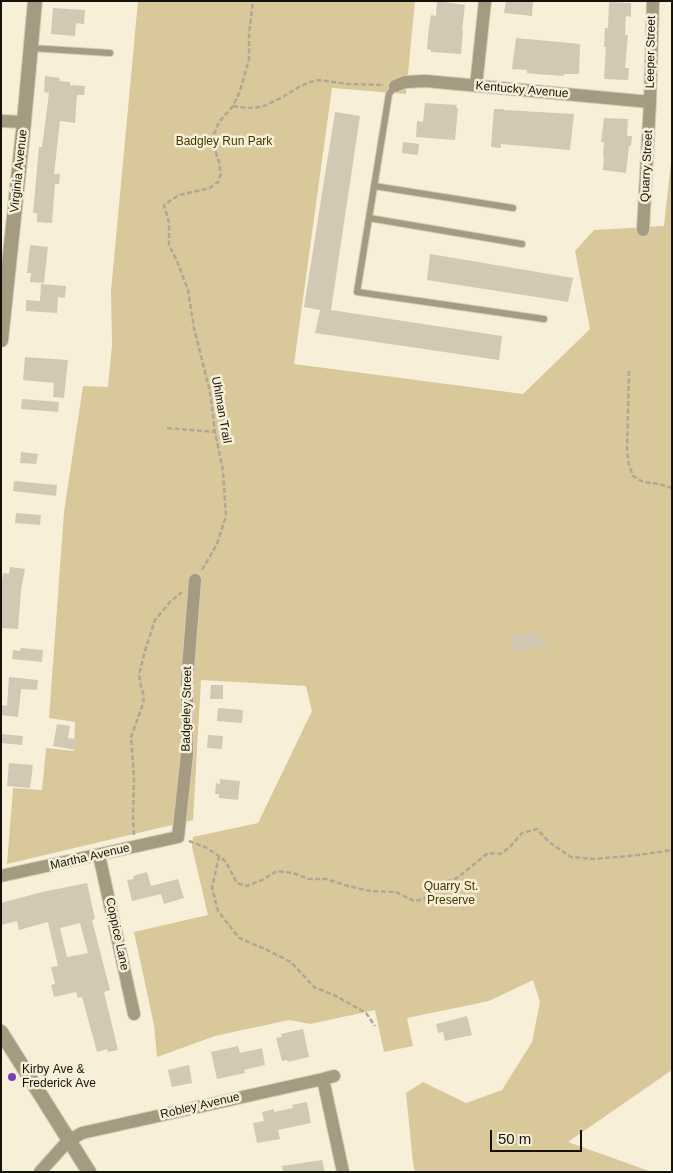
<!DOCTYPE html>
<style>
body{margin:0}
#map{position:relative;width:673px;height:1173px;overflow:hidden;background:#f8efd9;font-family:Arial,sans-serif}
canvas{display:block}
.frame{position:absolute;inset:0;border:2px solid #15120a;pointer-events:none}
.scale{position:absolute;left:490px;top:1130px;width:92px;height:22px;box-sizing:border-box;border:2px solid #15120a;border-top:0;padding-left:6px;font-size:15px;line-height:18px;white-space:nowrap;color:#15120a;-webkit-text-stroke:4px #f8efd9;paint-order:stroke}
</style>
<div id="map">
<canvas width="673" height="1173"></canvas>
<div class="frame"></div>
<div class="scale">50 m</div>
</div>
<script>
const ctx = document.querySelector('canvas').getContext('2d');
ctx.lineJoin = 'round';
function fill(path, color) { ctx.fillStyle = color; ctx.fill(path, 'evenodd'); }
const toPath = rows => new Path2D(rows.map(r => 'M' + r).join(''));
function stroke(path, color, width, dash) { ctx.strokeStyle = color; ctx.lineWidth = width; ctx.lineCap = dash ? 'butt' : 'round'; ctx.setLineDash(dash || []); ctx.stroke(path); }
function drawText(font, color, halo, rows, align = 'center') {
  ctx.font = font + ' Arial,sans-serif'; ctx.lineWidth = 5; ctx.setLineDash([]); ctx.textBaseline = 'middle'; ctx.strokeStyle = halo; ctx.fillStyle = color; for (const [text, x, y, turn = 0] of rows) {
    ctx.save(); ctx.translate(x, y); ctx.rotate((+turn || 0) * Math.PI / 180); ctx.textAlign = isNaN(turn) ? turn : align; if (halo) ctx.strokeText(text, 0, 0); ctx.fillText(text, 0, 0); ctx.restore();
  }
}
fill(toPath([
 [138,1,415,1,406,94,332,88,294,364,523,394,590,329,575,251,594,230,664,226,672,153,672,1070,568,1142,652,1172,415,1172,413,1163,406,1093,423,1082,466,1103,502,1090,532,1042,540,1002,533,980,489,1001,407,1018,413,1046,384,1052,375,1010,310,1024,289,1020,215,1036,157,1057,154,1025,134,932,208,915,192,847,193,837,258,823,312,711,306,686,201,680,193,820,7,864,13,788,42,790,46,748,74,751,75,722,49,718,64,512,83,386,108,387,112,345,111,291]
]), '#d9c89a');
fill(toPath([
 [437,1,465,5,462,31,463,31,461,54,431,52,431,50,427,49,429,27,431,15,436,16],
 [506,1,533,1,532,16,504,13],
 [609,2,631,3,631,17,626,16,625,35,628,35,625,68,629,68,628,80,604,79,606,47,604,47,605,28,608,28],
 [53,8,85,10,84,24,76,23,75,36,51,34],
 [516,38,580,44,579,74,564,74,564,76,535,74,527,73,527,70,512,69],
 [45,76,60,78,59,81,70,82,70,85,85,86,84,95,77,95,75,123,60,121,54,174,60,174,59,184,55,184,52,223,37,222,37,213,33,213,39,147,42,147,49,93,44,92],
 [425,103,457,105,456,108,458,108,455,140,416,137,417,121,423,122],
 [494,109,504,109,504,110,574,114,570,150,501,144,501,148,491,147],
 [335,112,360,116,331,310,502,336,499,360,315,333,320,310,304,307],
 [604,118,628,119,627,136,632,136,631,146,629,146,626,173,603,170,604,157,603,156,604,142,601,142],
 [403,142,419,144,418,155,402,153],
 [30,245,48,247,44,283,30,282,31,273,27,273],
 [430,254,573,278,568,302,427,280],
 [41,284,66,286,65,298,58,297,57,313,26,311,26,300,40,301],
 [25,357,68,360,64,398,53,397,54,383,23,380],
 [22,399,59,402,58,412,21,409],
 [21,452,38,454,36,464,20,463],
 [14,481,57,485,56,496,13,491],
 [16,513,41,515,40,525,15,523],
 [10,567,25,569,21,590,18,629,1,628,1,588,3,573,9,574],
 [513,632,527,636,528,632,541,635,540,640,547,642,545,651,525,646,524,653,511,650,513,643,510,642],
 [21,648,43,650,42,662,12,659,13,650,20,651],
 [9,677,38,680,37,690,21,689,18,717,1,715,1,705,7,706],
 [211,685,223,685,223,699,210,699],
 [218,708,243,710,242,723,217,721],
 [57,724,70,726,68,738,77,739,76,750,53,746],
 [1,734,23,736,22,745,1,743],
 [208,735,223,736,222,749,207,748],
 [9,763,33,765,30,788,7,786],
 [220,779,240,781,238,800,219,798,219,794,215,794,216,783,220,784],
 [147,872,151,886,178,879,184,898,164,904,161,894,132,901,127,880,134,879,133,876],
 [87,883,95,919,92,920,110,990,104,992,118,1050,108,1052,107,1049,97,1052,82,997,78,998,76,992,54,997,51,985,55,984,51,967,58,966,48,922,19,930,17,921,1,925,1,903,42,892],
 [80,923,88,953,67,957,60,928],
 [467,1016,472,1035,445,1041,443,1032,438,1033,436,1024],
 [303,1029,309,1057,288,1062,287,1060,282,1061,276,1038,282,1037,281,1034],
 [238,1046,240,1053,262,1048,265,1065,244,1070,245,1073,217,1079,211,1052],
 [189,1065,192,1083,172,1087,168,1070],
 [307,1102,311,1123,278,1130,280,1139,257,1143,253,1123,264,1121,262,1112,274,1109,274,1112,293,1108,292,1105],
 [322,1160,325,1172,283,1172,282,1166]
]), '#d1c9b4');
const service = toPath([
 [31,48,110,53],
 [395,86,389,94,357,292,544,319],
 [374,186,513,208],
 [369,218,522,244]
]);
const minor = toPath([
 [395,86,405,82,426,81,650,102],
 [476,86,485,1],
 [1,121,24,122],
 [643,230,650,102,653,1],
 [99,855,134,1014],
 [1,876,178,837,187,754,187,681,195,580],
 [323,1079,343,1172],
 [40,1172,68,1141,82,1133,323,1079,334,1076]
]);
const tertiary = toPath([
 [1,340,24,122,35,1],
 [1,1032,89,1172]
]);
stroke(service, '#d4ccb8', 8);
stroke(minor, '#d4ccb8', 14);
stroke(tertiary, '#d4ccb8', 16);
stroke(toPath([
 [233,106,247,108,262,107,281,98,299,87,310,82,319,80,349,84,384,85],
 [629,371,627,451,629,465,633,476,643,482,659,484,672,488],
 [167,428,215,432],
 [202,570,217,544,226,516,223,471,215,432,210,392,194,328,188,290,177,261,169,245,169,223,164,205,179,195,210,188,218,182,221,174,219,162,214,147,214,134,219,122,233,106,240,91,249,59,249,34,253,1],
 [134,835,133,818,134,777,131,737,143,704,144,696,141,686,139,675,145,651,155,620,170,602,182,592],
 [189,841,205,847,219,856,226,862,237,883,247,886,262,880,277,871,293,873,309,879,326,879,348,886,370,891,396,892,414,901,424,899,435,886,457,878,488,853,500,854,509,848,522,833,537,829,549,842,571,857,595,859,638,855,672,850],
 [219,856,212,888,218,911,239,938,265,949,291,962,314,987,336,996,366,1013,375,1026]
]), '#afa896', 2.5, [5, 2.5]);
stroke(service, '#a49b81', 6);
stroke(minor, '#a49b81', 12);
stroke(tertiary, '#a49b81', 14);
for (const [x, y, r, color] of [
 [12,1077,5,"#7541b8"]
]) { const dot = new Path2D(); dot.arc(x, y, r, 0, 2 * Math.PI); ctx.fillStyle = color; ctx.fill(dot); stroke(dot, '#f8efd9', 2); }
drawText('12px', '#15120a', '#f8efd9', [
 ["Leeper Street",651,52,-89],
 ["Kentucky Avenue",522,90,5],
 ["Quarry Street",647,166,-87],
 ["Virginia Avenue",19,171,-84],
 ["Uhlman Trail",221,410,80],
 ["Badgeley Street",187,709,-89],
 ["Martha Avenue",90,857,-13],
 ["Coppice Lane",117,934,78],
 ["Robley Avenue",200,1106,-13]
]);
drawText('12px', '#463601', '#f8efd9', [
 ["Badgley Run Park",224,142],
 ["Quarry St.",451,887],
 ["Preserve",451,901]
]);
drawText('12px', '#15120a', '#f8efd9', [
 ["Kirby Ave &",22,1070],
 ["Frederick Ave",22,1084]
], 'left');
</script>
